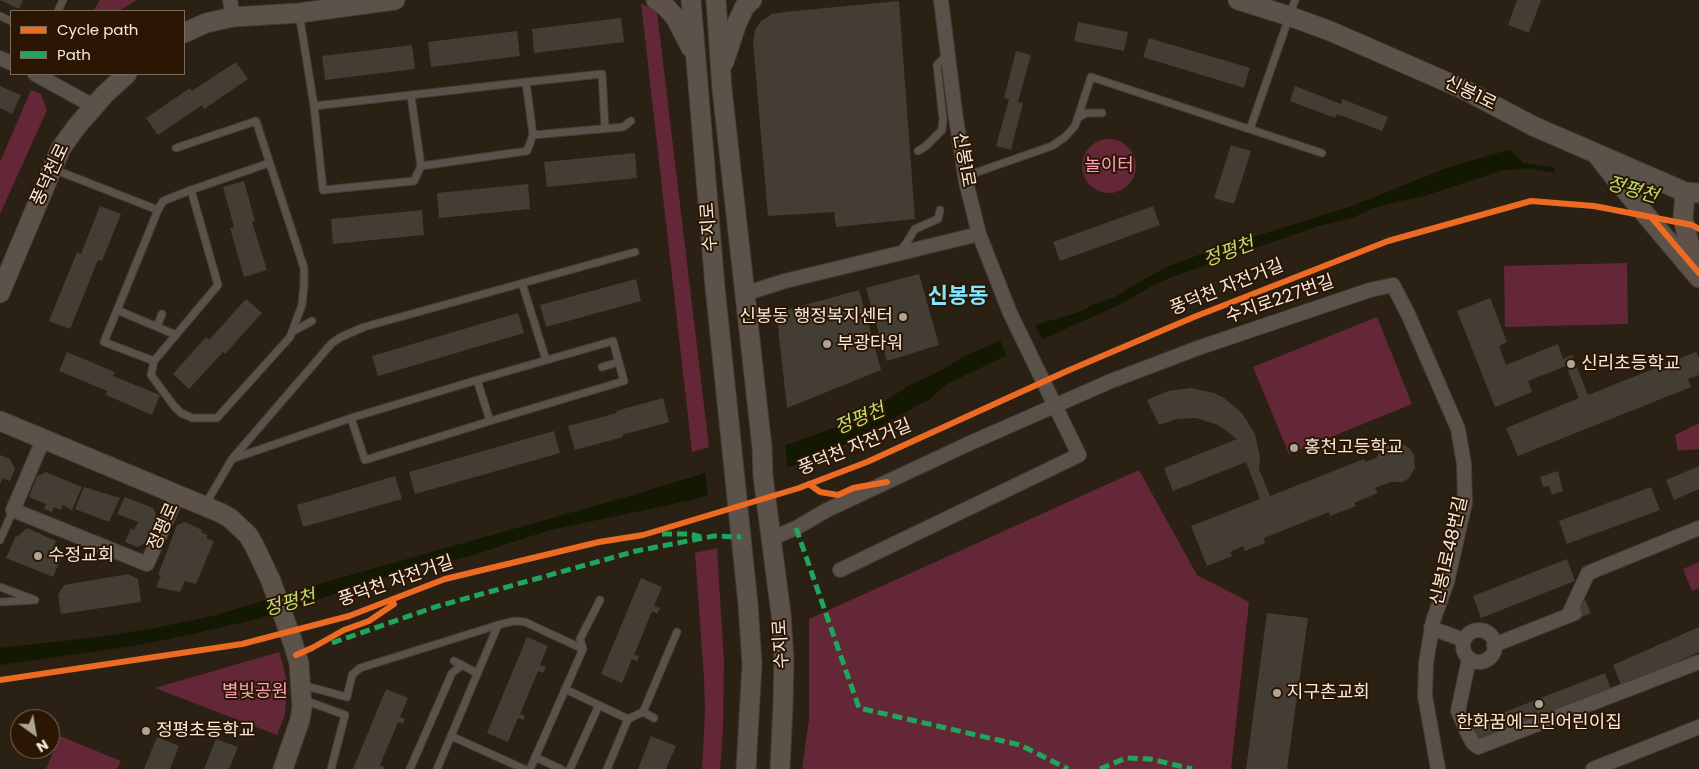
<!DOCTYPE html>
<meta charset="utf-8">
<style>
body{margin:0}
#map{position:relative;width:1699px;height:769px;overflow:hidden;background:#2b2014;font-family:Poppins,sans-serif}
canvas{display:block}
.legend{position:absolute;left:10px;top:10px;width:175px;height:65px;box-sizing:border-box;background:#2a1603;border:1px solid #7c6a5a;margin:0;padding:6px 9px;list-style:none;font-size:15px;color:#f6e9dc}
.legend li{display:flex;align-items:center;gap:10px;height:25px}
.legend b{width:25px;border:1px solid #7c6a5a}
.north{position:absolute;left:10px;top:709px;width:50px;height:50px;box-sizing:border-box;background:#2a1603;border:1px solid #7c6a5a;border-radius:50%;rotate:148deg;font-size:14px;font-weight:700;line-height:20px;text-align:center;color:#f6e9dc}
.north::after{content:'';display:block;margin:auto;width:18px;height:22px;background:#afa396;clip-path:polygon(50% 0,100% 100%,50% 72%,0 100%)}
</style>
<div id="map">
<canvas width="1699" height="769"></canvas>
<ul class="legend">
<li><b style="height:6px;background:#ed6a23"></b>Cycle path</li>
<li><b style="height:6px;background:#20a55d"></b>Path</li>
</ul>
<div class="north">N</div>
</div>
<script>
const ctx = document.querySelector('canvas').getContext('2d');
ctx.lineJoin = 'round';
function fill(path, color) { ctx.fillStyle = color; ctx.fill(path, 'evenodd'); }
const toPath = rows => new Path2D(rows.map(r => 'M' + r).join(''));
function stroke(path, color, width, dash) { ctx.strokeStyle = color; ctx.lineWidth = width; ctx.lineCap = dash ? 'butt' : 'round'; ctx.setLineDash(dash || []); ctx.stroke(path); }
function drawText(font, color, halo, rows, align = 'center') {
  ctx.font = font + ' Poppins,"Noto Sans KR",sans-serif'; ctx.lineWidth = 4; ctx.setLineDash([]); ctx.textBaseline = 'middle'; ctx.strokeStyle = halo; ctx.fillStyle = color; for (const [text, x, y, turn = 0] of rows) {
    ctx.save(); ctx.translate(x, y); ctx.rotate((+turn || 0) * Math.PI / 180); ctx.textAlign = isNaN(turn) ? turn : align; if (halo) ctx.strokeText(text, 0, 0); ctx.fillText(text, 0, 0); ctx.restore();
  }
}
fill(toPath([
 [100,0,137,0,119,11,93,11],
 [641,3,657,12,709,447,692,452],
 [31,90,41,94,47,110,0,214,0,162],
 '1082 166a27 27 0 1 1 54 0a27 27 0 1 1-54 0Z',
 [1627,263,1628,324,1505,327,1504,266],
 [1377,317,1412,404,1289,454,1253,367],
 [1699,423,1699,449,1678,451,1675,435],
 [1139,470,1197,575,1249,602,1231,769,802,769,809,719,809,619],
 [717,548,724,662,723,732,720,769,702,769,705,710,704,678,695,553],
 [1699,562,1699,588,1692,591,1683,569],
 [279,652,285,672,287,685,285,715,277,735,155,688],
 [60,736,121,761,117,769,46,769]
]), '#642737');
fill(toPath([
 [1528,148,1642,194,1534,166,1516,166,1421,197,1396,202,1374,208,1352,218,1319,226,1169,278,1150,287,1123,303,1003,357,947,384,930,399,850,442,797,464,736,486,692,500,550,530,470,556,399,573,261,618,193,634,133,646,0,665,0,648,99,637,155,628,213,616,326,582,633,495,702,474,815,435,858,418,910,385,936,373,965,356,1042,323,1080,312,1094,304,1115,297,1130,287,1169,266,1215,249,1352,206,1449,167,1508,150]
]), '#121802');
fill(toPath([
 [1507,147,1534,147,1699,197,1699,217,1641,196,1583,180,1529,168],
 [1035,323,1043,342,1007,357,999,338],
 [785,442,788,470,708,498,705,470]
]), '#2b2014');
stroke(toPath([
 [1504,168,1528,166,1553,170]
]), '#121802', 4.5);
fill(toPath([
 [0,0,23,0,19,9],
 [1517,0,1541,0,1529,33,1508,25],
 [899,1,915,219,836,227,834,212,768,216,753,43,755,30,761,21,772,14,784,12],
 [621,18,624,42,534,53,532,29],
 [1078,22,1128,32,1124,51,1074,41],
 [517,31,520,56,431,67,428,42],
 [1149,38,1250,68,1244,88,1143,57],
 [412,45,415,69,325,80,322,56],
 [1016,51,1031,55,1018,102,1023,103,1011,150,996,146,1009,99,1004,98],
 [236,62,248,79,204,109,202,105,158,135,146,118,190,88,192,91],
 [0,86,21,95,12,114,0,108],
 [1295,86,1341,104,1342,99,1388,117,1382,131,1337,114,1335,118,1290,101],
 [1231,145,1251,151,1234,204,1214,198],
 [635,153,637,178,547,187,544,162],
 [244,181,255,221,252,222,267,270,244,277,230,228,234,227,223,187],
 [528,184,530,209,439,218,437,193],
 [100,206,121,214,102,261,98,260,70,329,49,321,77,252,81,254],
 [1153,206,1160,225,1060,261,1053,242],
 [422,210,424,235,333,244,331,219],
 [919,274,939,345,887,361,866,288],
 [636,279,641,301,546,327,540,305],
 [859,290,881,370,787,408,777,318,783,311],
 [1490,298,1507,342,1499,346,1506,365,1558,344,1563,359,1572,355,1588,395,1696,352,1699,358,1699,375,1688,379,1691,387,1518,456,1506,428,1579,398,1566,366,1528,381,1532,392,1495,407,1457,311],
 [246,299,262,313,225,354,223,352,189,389,173,374,206,337,209,340],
 [518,313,524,333,378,376,372,356],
 [67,352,115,372,113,376,160,395,152,415,106,395,107,391,59,371],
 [1191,388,1214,393,1224,398,1242,413,1255,434,1260,457,1259,469,1270,496,1364,459,1365,462,1376,458,1383,448,1394,443,1406,446,1411,450,1414,455,1415,468,1409,478,1403,482,1391,482,1375,488,1378,493,1354,503,1356,506,1330,516,1329,512,1264,538,1265,543,1245,551,1243,546,1230,552,1232,556,1207,566,1191,526,1260,499,1246,462,1173,491,1164,468,1237,439,1218,425,1196,418,1177,419,1159,425,1147,400,1168,391],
 [663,398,669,422,622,435,623,437,575,450,568,426,617,413,616,411],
 [554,431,560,453,415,494,409,472],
 [0,455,10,459,15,469,10,481,3,478,0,484],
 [1699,466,1699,489,1674,500,1666,480],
 [1558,471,1563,491,1552,495,1549,486,1543,487,1540,477],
 [46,472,82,487,72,510,63,505,61,510,54,507,52,512,44,509,46,504,29,497,37,476],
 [395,476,402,499,303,527,297,505],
 [84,487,120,498,109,522,75,509],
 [1651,487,1660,510,1567,544,1559,521],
 [125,497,153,508,158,518,148,542,137,547,125,542,131,528,134,530,138,522,117,514],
 [185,522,202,530,201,532,208,535,206,538,214,541,196,584,185,581,180,592,156,587,161,576,158,575,177,525],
 [27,528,56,541,51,554,61,558,53,577,6,558,16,536,18,537,19,535],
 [1567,559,1575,581,1481,618,1473,596],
 [128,574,138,579,141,602,61,614,58,595,64,585],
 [641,578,662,587,654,606,660,608,657,614,652,611,634,655,639,656,637,661,632,659,622,683,601,674],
 [1267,613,1308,618,1287,769,1246,769],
 [1699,627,1699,652,1622,687,1613,665],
 [527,637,548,646,540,665,546,667,543,673,538,671,520,714,525,716,523,720,518,718,508,742,487,733],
 [1605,673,1612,692,1476,743,1469,726],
 [386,689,408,698,400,717,405,719,403,724,398,722,380,765,384,767,384,769,353,769],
 [651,736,676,746,666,769,638,769],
 [157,737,179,746,170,769,144,769],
 [216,739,238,747,229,769,204,769]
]), '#443d33');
stroke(toPath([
 [1575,612,1594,604]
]), '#493e32', 14, [14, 7]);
const lane = toPath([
 [58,11,63,0],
 [299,13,314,106,323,190,414,181,421,166,527,151,533,135,623,127,631,121],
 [0,16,11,21],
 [411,96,421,166],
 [314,106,526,82],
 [1078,118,1086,113,1102,113],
 [1250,129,1295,0],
 [533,135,526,82,602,74,605,128],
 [918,151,926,146,942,130,943,119,937,65,947,55],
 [53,169,158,210,163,201,191,190,218,285,154,361,104,342,158,210],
 [966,176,1052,146,1065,137,1075,126,1091,77,1322,153],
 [191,190,269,163],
 [899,252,907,242,915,229,938,219,940,210],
 [522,283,546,360],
 [117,310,176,335],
 [157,326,162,314],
 [292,332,312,321],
 [154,361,151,375,174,406,181,413,193,418,217,418,290,337,302,305,304,284,304,268,256,121,176,148],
 [602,367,619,362],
 [477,380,490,421],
 [232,459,351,418,477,380,613,341,624,381,490,421,365,460,351,418],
 [205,505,232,459,332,343,341,337,364,327,635,252],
 [0,540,13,510],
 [0,587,35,600,0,602],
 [583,649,580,639,600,600],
 [454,661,477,673],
 [302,685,347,697,352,675,360,668,498,625,514,621,525,622,583,649,530,769],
 [565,689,628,719],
 [304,700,345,715,331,769],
 [643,712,654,718],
 [451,736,524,769],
 [535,757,561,769],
 [410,769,452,673,462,665],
 [437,769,498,625],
 [570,769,599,705],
 [607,769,628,719,643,712,677,632]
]);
const street = toPath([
 [230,0,233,17],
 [0,58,11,63],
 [35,74,95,107],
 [744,294,785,281,979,234],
 [43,440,13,510,147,564,178,494],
 [770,539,796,528,827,510,968,444,1111,381,1198,348,1370,290,1393,285,1408,314,1458,429,1464,464,1465,503,1447,582,1433,621,1426,663,1425,696,1438,769],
 [840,570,1079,455,1010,313,979,234,966,182,955,112,941,0],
 [1568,616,1588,573,1699,528],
 [1431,628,1464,640],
 '1463 646a16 16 0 1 1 32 0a16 16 0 1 1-32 0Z',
 [1494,645,1575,613],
 [1469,659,1458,711,1468,734,1473,743,1478,747,1699,662],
 [1593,769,1699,727]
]);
const secondary = toPath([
 [656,0,665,6,675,17,691,48],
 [691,0,715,287,748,604,752,664,746,769],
 [716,0,722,89,762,447,763,476,781,614,784,659,783,705,780,769],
 [1238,0,1289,16,1330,31,1463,89,1533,126,1685,192,1699,193],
 [184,33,206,23,233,17,299,13,395,0],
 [724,62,737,23,745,6,752,0],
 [1597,155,1619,183,1699,278],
 [1685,192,1683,219,1689,243,1699,266],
 [0,293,61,148,77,126,105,94,127,74],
 [0,421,221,513,230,518,248,535,254,545,271,581,293,643,299,663,302,708,300,720,283,769]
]);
stroke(lane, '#443b33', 9);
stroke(street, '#443b33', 16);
stroke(secondary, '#443b33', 21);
stroke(lane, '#5a524a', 7);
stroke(street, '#5a524a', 14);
stroke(secondary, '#5d524a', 19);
stroke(toPath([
 [796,528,859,708,1020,745,1068,769],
 [662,534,690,534,701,537],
 [332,643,435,607,636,551,714,536,741,537],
 [1100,769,1126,758,1150,759,1192,769]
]), '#20a55d', 5, [10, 5]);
stroke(toPath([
 [1651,217,1699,273],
 [809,484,820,492,838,495,853,488,887,482],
 [296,655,312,648,344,630,369,621,394,604],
 [0,680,242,644,349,616,445,579,599,542,643,535,799,488,867,462,1067,371,1194,317,1388,241,1531,201,1594,206,1692,225,1699,229]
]), '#ed6a23', 6);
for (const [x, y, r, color] of [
 [903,317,5,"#afa396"],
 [827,344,5,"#afa396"],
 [1571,364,5,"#afa396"],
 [1294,448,5,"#afa396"],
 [38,556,5,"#afa396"],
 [1277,693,5,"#afa396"],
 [1539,704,5,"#afa396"],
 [146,731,5,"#afa396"]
]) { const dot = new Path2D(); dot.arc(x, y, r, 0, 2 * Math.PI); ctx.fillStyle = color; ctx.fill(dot); stroke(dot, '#2a1603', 2); }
drawText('18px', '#f6e9dc', '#2a1603', [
 ["신봉1로",1470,94,26],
 ["신봉1로",963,160,80],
 ["풍덕천로",51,175,-65],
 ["수지로",710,227,-94],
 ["풍덕천 자전거길",1227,288,-22],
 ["수지로227번길",1280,300,-19],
 ["풍덕천 자전거길",855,448,-22],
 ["정평로",164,527,-66],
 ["신봉1로48번길",1450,551,-77],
 ["풍덕천 자전거길",396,582,-19],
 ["수지로",782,644,-93]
]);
drawText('18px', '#fd9eb6', '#2a1603', [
 ["놀이터",1109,166],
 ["별빛공원",255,692]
]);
drawText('18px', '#f6e9dc', '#2a1603', [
 ["신봉동 행정복지센터",893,317,"right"],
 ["부광타워",837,344],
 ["신리초등학교",1581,364],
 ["홍천고등학교",1304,448],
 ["수정교회",48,556],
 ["지구촌교회",1287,693],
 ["한화꿈에그린어린이집",1539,723,"center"],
 ["정평초등학교",156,731]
], 'left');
drawText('italic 19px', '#bade6f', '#2a1603', [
 ["정평천",1632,191,16],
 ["정평천",1229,253,-20],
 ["정평천",860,420,-23],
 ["정평천",290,604,-16]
]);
drawText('bold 22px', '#80e5fd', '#2a1603', [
 ["신봉동",958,297]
]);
</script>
